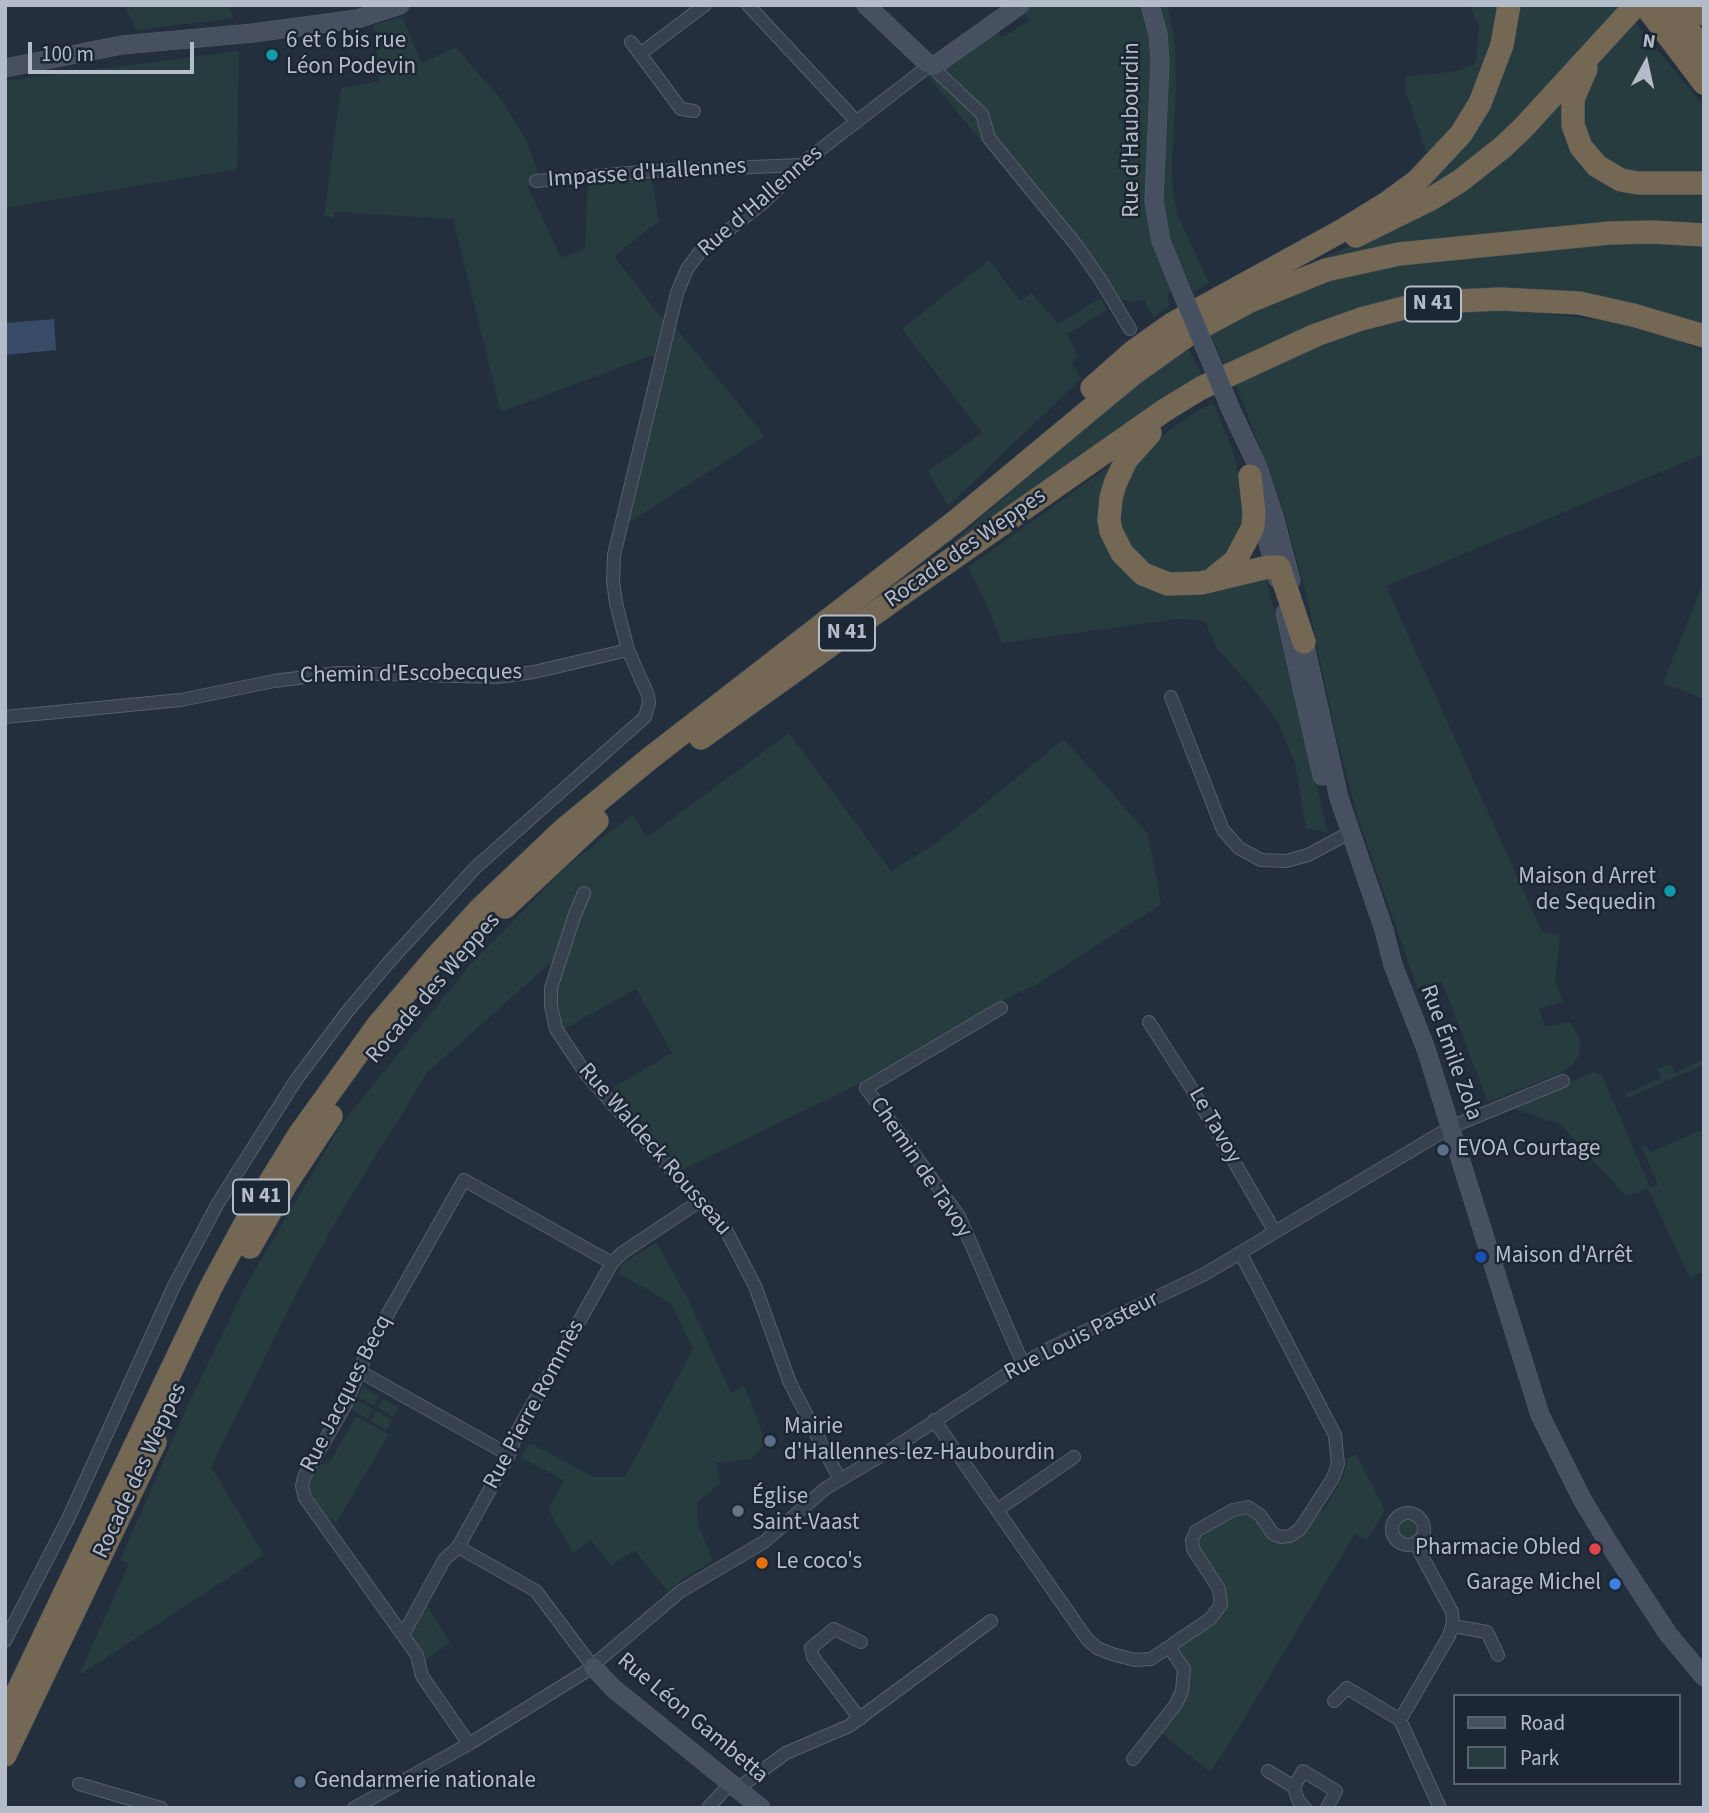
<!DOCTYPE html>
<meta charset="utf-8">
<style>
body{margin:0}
#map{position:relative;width:1709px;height:1813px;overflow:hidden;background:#242f3e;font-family:"Source Sans 3",sans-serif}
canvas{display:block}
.frame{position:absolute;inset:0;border:7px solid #b4bcc9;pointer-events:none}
.legend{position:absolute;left:1453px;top:1694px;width:228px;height:91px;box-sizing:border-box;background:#1d2633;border:2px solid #59626f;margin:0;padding:9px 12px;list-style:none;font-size:21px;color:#b4bcc9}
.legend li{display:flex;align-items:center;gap:14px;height:35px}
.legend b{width:35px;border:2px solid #59626f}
.north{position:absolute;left:1611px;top:28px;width:70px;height:70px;-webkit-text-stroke:5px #1d2633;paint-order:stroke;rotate:8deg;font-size:19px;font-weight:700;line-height:28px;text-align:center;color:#b4bcc9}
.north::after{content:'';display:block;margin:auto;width:24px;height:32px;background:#b4bcc9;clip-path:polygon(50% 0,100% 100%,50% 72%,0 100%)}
.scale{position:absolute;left:28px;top:42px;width:166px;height:32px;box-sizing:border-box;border:4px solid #b4bcc9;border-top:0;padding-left:9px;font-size:21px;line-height:24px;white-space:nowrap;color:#b4bcc9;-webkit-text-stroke:5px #1d2633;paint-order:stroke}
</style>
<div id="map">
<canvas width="1709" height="1813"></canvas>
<div class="frame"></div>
<ul class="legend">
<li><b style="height:9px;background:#465061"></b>Road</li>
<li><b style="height:19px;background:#263c3f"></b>Park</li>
</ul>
<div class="north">N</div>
<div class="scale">100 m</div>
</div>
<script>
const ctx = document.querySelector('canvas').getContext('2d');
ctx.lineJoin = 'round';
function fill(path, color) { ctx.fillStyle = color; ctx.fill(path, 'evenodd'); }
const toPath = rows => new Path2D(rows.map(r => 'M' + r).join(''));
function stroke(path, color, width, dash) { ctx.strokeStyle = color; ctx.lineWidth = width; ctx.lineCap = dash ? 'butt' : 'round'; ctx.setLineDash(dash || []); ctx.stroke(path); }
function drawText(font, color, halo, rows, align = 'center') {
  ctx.font = font + ' "Source Sans 3",sans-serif'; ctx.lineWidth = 5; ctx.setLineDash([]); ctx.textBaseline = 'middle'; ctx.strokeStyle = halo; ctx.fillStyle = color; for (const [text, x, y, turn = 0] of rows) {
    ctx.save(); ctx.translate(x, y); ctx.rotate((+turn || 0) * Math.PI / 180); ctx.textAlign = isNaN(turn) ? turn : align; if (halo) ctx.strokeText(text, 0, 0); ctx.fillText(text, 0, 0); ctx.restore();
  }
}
fill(toPath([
 [124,5,228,5,234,18,136,30],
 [1032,5,1168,5,1175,48,1176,91,1172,161,1173,195,1178,216,1209,283,1193,292,1190,284,1167,293,1169,305,1154,318,1144,300,1134,302,1121,300,1053,208,1043,217,927,75,996,28,1002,38,1029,21,1024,11],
 [1469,5,1500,5,1498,29,1464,108,1444,137,1427,155,1405,88,1406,77,1457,71,1476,63,1479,25],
 [1521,5,1621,5,1540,99,1492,142,1439,182,1416,194,1468,138,1493,103,1512,51],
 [402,17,422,63,455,47,502,100,527,141,539,177,528,187,561,258,585,249,588,180,651,175,659,221,614,256,659,315,675,327,765,436,623,526,665,360,650,356,501,412,453,219,334,212,335,218,324,216,341,88,380,81,374,25],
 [1634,21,1704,106,1704,177,1656,178,1625,169,1601,158,1583,134,1579,107,1586,85,1603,53],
 [239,51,237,169,5,208,5,81],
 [1566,93,1585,166,1704,189,1704,226,1310,264,1402,222],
 [1638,242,1704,243,1704,327,1561,291,1489,288,1333,317,1291,333,1225,366,1209,331,1303,286,1386,266,1584,246],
 [989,260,1020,301,1032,293,1058,324,1101,298,1107,310,1067,334,1078,355,1072,363,1081,379,948,506,928,471,982,433,902,329],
 [1508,309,1615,322,1677,340,1704,351,1704,454,1386,586,1542,932,1560,935,1555,981,1563,1002,1539,1009,1545,1027,1570,1022,1580,1039,1579,1056,1571,1066,1559,1074,1488,1102,1442,982,1417,987,1358,818,1335,731,1306,594,1281,502,1236,385,1312,349,1359,332,1411,319,1457,312],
 [1186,344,1204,379,921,570,1058,451],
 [1213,403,1233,450,1241,486,1244,518,1237,549,1214,569,1196,576,1167,574,1140,560,1123,534,1119,504,1124,483,1140,457,1166,433,1194,413],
 [1117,461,1105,493,1146,585,1265,574,1328,833,1306,828,1295,764,1278,722,1251,686,1217,649,1205,621,1176,619,1002,643,988,607,968,567],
 [1704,581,1704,699,1663,683],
 [789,733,891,871,934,845,1064,739,1148,834,1161,904,1034,986,1011,996,869,1079,682,1170,612,1088,672,1053,636,989,562,1030,556,1004,556,986,560,970,549,964,427,1073,337,1219,296,1294,211,1467,264,1555,79,1675,129,1564,120,1560,188,1405,247,1283,341,1125,469,966,566,867,632,815,647,837],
 [1704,1059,1704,1065,1627,1098,1625,1094,1661,1078,1658,1069,1671,1064,1675,1073],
 [1593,1072,1602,1075,1650,1187,1658,1185,1642,1147,1646,1146,1650,1152,1704,1129,1704,1271,1690,1278,1648,1189,1626,1196,1560,1124,1512,1108],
 [656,1242,688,1299,731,1393,745,1386,766,1443,751,1459,716,1463,720,1483,697,1503,697,1522,713,1561,681,1580,668,1592,634,1550,611,1566,591,1540,573,1553,548,1509,564,1480,521,1458,530,1443,594,1477,625,1477,693,1349,671,1303,618,1273,623,1264],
 [363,1387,379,1396,374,1406,358,1397],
 [383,1399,399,1408,394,1417,378,1408],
 [357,1400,373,1409,367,1419,351,1409],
 [376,1411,392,1420,387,1430,371,1421],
 [356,1416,389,1434,336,1524,332,1519,328,1519,315,1500,309,1488,310,1481,318,1466,330,1462],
 [1356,1454,1385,1510,1367,1540,1355,1534,1224,1752,1210,1772,1159,1731,1183,1701,1179,1646,1219,1617,1226,1606,1225,1588,1200,1551,1197,1546,1198,1537,1202,1533,1243,1513,1249,1514,1255,1518,1269,1539,1282,1543,1302,1536,1319,1508,1324,1510,1344,1475,1348,1458],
 '1395 1529a13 13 0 1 1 26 0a13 13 0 1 1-26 0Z',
 [426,1603,450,1643,426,1660,411,1637,411,1630]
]), '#263c3f');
fill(toPath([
 [54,319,56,350,5,355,5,323]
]), '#394c67');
const street = toPath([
 [748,5,857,122],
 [631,42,681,109,694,111],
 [640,54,705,5],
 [536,181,654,171,801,165],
 [1171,697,1223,830,1239,848,1261,860,1286,861,1308,855,1351,832],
 [5,717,181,700,274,681,338,673,497,677,534,672,628,650],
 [584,893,574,917,551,988,551,1006,556,1029,586,1074,727,1232,755,1286,790,1383,840,1480],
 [1001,1008,866,1088,959,1216,1023,1364],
 [1149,1022,1190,1086,1275,1232],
 [359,1371,509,1455],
 [934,1420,1087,1639,1097,1648,1112,1654,1135,1660,1151,1659,1210,1619,1221,1605,1219,1589,1193,1549,1192,1540,1196,1531,1233,1510,1248,1507,1260,1515,1273,1534,1281,1537,1290,1536,1300,1529,1333,1478,1338,1464,1335,1435,1241,1254],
 [997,1510,1074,1457],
 '1392 1529a16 16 0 1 1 32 0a16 16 0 1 1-32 0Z',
 [1415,1543,1452,1612,1453,1622,1449,1636,1400,1720,1440,1808],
 [458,1547,536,1591,593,1667],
 [1453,1626,1487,1632,1498,1655],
 [403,1635,444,1560,458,1547,509,1455,518,1430,612,1263,622,1253,700,1201],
 [5,1641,68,1519,174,1286,218,1203,296,1080,347,1012,389,962,476,867,645,717,649,703,648,695,628,650,616,603,613,581,614,555,677,293,687,269,699,253,763,203,808,159,930,65,982,114,989,138,1077,246,1100,279,1130,329],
 [1334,1701,1347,1688,1400,1720],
 [860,1719,813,1657,811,1648,834,1629,861,1642],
 [469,1744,422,1676,417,1655,305,1498,302,1486,304,1477,347,1402,368,1349,464,1180,612,1263],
 [1133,1759,1176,1704,1182,1691,1184,1669,1169,1647],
 [1268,1771,1294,1787],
 [79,1784,161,1808],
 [737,1789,786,1753,849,1726,991,1621],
 [354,1808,469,1744,585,1672,681,1591,764,1542,826,1488,889,1451,1016,1368,1052,1347,1203,1275,1451,1127,1563,1081],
 [708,1808,730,1784],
 [1305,1808,1298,1800,1294,1787,1303,1771,1336,1791,1327,1808]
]);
const secondary = toPath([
 [866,5,927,63,934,66,1020,5],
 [1150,5,1158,34,1160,61,1154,201,1161,241,1181,290],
 [5,68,122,45,253,33,357,19,400,5],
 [1231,410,1257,465,1274,516,1291,581],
 [1259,507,1277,578],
 [1285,613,1322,776],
 [1302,632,1339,798,1384,930,1393,965,1426,1049,1540,1415,1583,1501,1613,1550,1668,1634,1704,1677],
 [593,1667,613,1688,761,1808]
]);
const highway = toPath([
 [1645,5,1704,83],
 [1669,5,1704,50],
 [1695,5,1704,14],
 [1586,69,1573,99,1573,125,1581,147,1597,166,1621,180,1638,183,1704,183],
 [1356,236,1431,199,1460,181,1503,147,1523,128,1636,5],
 [1092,388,1134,351,1172,324,1343,230,1387,203,1417,181,1461,134,1480,103,1502,45,1509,5],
 [1150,433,1126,460,1115,484,1111,498,1109,519,1111,531,1122,553,1143,574,1168,584,1201,583,1268,567,1279,567,1304,642],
 [1216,576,1235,561,1253,527,1254,512,1250,476],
 [701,738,899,596,1165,410,1201,388,1316,335,1361,319,1408,307,1457,301,1500,299,1579,303,1633,315,1704,336],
 [505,907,597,821],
 [250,1247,286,1184,331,1116],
 [5,1718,211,1287,251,1213,299,1135,378,1025,437,956,480,909,563,830,649,759,956,521,1133,374,1192,332,1250,301,1326,270,1399,254,1610,233,1653,232,1704,235],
 [5,1755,155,1442]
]);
stroke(street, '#565f6c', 14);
stroke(secondary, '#565f6c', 19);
stroke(highway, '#434c59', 24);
stroke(street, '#38414e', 12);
stroke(secondary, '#465061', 18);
stroke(highway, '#746855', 23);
const secondaryBridge = toPath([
 [1181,290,1231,410]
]);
stroke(secondaryBridge, '#565f6c', 19, []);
stroke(secondaryBridge, '#465061', 18);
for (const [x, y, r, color] of [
 [272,55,7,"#0f9aa8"],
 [1670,891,7,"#0f9aa8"],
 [1443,1150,7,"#5c6f8a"],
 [1481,1257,7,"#1a4fb4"],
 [770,1441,7,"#5c6f8a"],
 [738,1511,7,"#6b7280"],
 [1595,1549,7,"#e0444e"],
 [762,1563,7,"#e8710a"],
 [1615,1584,7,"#3f7fe0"],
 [300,1782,7,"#5c6f8a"]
]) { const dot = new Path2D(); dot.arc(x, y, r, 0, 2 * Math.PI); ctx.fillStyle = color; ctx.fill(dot); stroke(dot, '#1d2633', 2.5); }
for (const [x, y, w] of [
 [1433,304,56],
 [847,633,56],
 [261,1197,56]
]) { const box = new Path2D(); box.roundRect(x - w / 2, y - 17.5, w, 35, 5); ctx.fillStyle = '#1d2633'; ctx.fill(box); stroke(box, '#b4bcc9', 2); }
drawText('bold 21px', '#b4bcc9', null, [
 ["N 41",1433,304],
 ["N 41",847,633],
 ["N 41",261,1197]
]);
drawText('23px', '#b4bcc9', '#1d2633', [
 ["6 et 6 bis rue",286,42],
 ["Léon Podevin",286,68],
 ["Maison d Arret",1656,878,"right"],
 ["de Sequedin",1656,904,"right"],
 ["EVOA Courtage",1457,1150],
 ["Maison d'Arrêt",1495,1257],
 ["Mairie",784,1428],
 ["d'Hallennes-lez-Haubourdin",784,1454],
 ["Église",752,1498],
 ["Saint-Vaast",752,1524],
 ["Pharmacie Obled",1581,1549,"right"],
 ["Le coco's",776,1563],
 ["Garage Michel",1601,1584,"right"],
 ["Gendarmerie nationale",314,1782]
], 'left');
drawText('23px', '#b4bcc9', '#1d2633', [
 ["Rue d'Haubourdin",1133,130,-90],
 ["Impasse d'Hallennes",647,174,-4],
 ["Rue d'Hallennes",761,202,-41],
 ["Rocade des Weppes",966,549,-35],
 ["Chemin d'Escobecques",411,675,-1],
 ["Rocade des Weppes",434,989,-49],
 ["Rue Émile Zola",1450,1053,70],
 ["Le Tavoy",1214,1126,60],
 ["Rue Waldeck Rousseau",654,1150,49],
 ["Chemin de Tavoy",920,1168,56],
 ["Rue Louis Pasteur",1082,1337,-27],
 ["Rue Jacques Becq",347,1394,-63],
 ["Rue Pierre Rommès",535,1405,-62],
 ["Rocade des Weppes",141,1471,-65],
 ["Rue Léon Gambetta",692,1719,40]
]);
</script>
